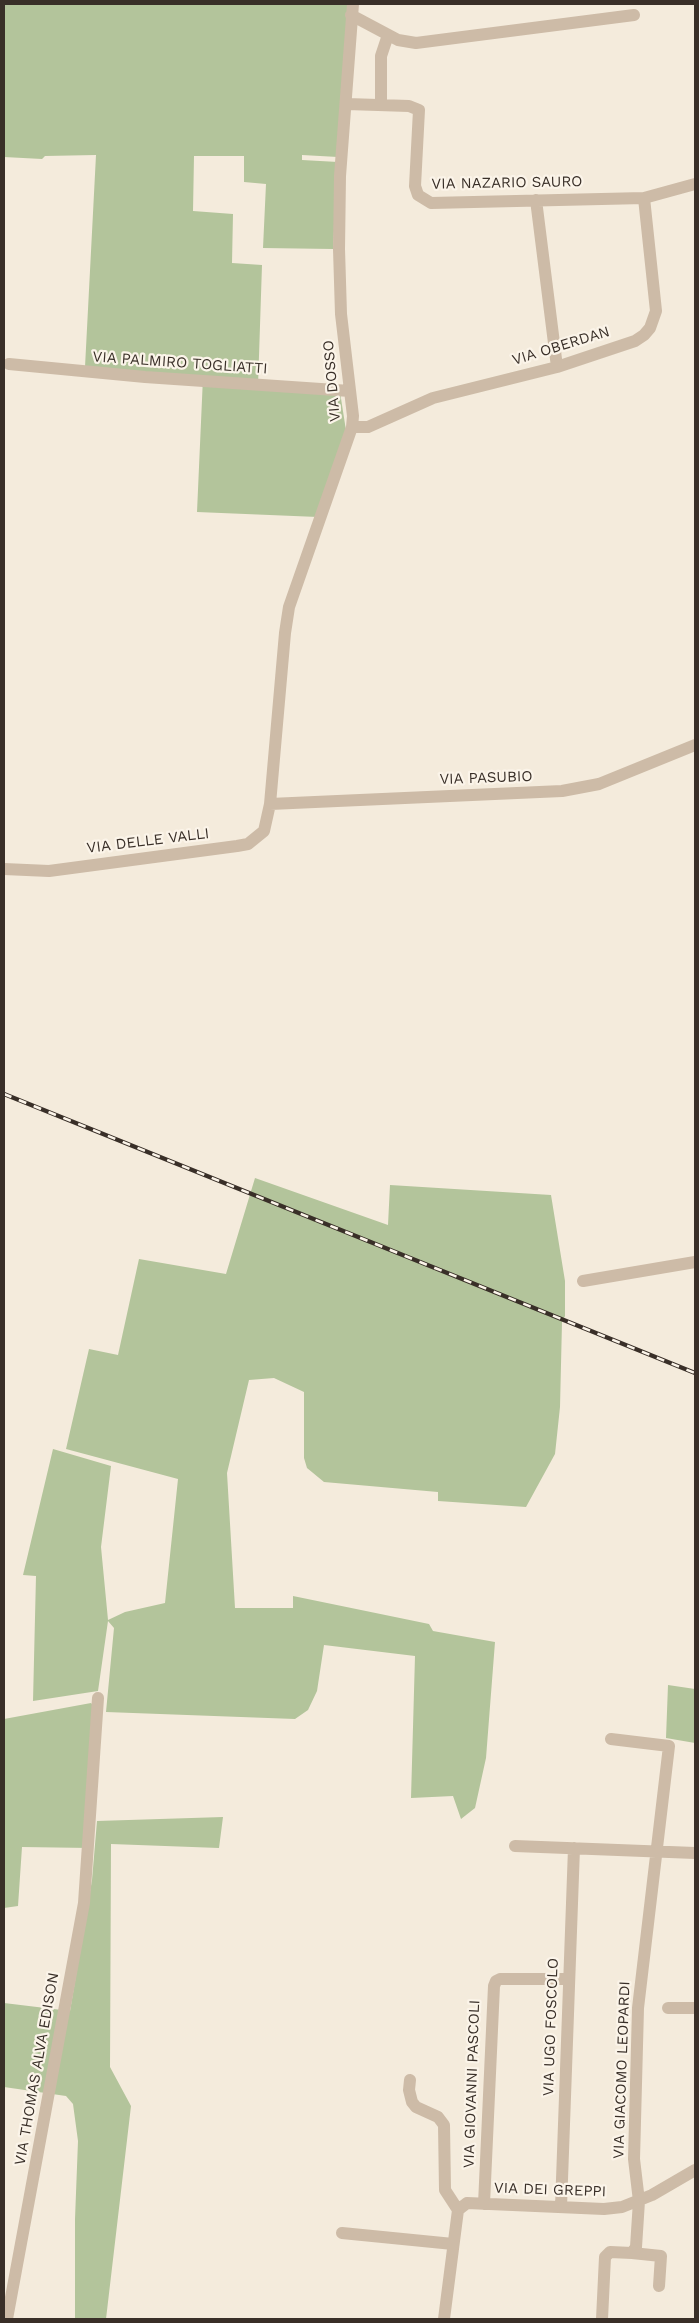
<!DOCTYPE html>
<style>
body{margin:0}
#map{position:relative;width:699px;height:2323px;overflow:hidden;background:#f4ebdc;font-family:"Work Sans",sans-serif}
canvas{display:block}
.frame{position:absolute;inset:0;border:5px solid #392f28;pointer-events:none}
</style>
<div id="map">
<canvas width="699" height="2323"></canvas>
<div class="frame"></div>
</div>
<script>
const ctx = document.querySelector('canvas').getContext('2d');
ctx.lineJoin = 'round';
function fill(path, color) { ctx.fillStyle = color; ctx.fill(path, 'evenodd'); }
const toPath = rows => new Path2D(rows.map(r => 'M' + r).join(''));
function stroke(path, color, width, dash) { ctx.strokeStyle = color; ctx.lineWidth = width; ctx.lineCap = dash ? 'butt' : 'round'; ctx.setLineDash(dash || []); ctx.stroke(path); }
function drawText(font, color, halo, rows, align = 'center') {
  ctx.font = font + ' "Work Sans",sans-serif'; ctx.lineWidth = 4.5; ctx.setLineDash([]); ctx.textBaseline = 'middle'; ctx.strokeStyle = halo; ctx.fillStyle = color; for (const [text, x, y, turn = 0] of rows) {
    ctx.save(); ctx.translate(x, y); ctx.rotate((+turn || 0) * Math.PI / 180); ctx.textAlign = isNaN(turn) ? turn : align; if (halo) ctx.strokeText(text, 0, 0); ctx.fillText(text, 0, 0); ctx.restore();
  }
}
fill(toPath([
 [4,4,348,4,338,157,302,155,302,160,338,162,333,249,263,248,266,184,244,182,244,156,194,156,193,211,233,214,232,263,262,265,258,386,340,392,347,437,318,517,197,512,203,377,85,367,96,155,45,156,42,159,4,157],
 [255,1178,388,1225,390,1185,551,1195,565,1281,565,1316,562,1322,560,1407,555,1454,526,1507,438,1501,438,1492,324,1482,307,1468,304,1458,304,1392,274,1378,249,1380,227,1473,235,1608,293,1608,293,1596,429,1624,433,1631,495,1642,486,1758,475,1808,461,1819,453,1796,411,1798,415,1656,324,1645,317,1691,308,1710,295,1719,106,1712,114,1628,108,1621,98,1691,33,1701,36,1576,23,1575,53,1449,111,1466,101,1547,108,1620,125,1612,165,1603,178,1479,66,1449,89,1349,118,1355,139,1259,226,1274],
 [668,1685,695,1689,695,1743,666,1738],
 [91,1703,96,1709,90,1848,22,1847,18,1906,4,1908,4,1719],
 [223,1817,219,1848,111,1844,110,2067,131,2106,106,2319,75,2319,75,2219,78,2141,73,2104,66,2096,4,2087,4,2003,70,2011,92,1880,97,1821]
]), '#b3c49b');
stroke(toPath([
 [351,15,398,40,416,43,634,15],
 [347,104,409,106,419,110,415,186,418,195,431,203,644,198,695,184],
 [381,105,381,56,388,35],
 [536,200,557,367],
 [9,364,145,377,350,391],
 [352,427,368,427,433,398,557,367,635,341,644,335,650,328,656,311,644,198],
 [270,804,562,791,599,784,695,745],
 [4,869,49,871,237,846,248,844,264,831,270,804,285,633,289,607,352,427,353,416,341,314,339,249,340,176,353,4],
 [583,1281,695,1262],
 [515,1846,695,1853],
 [668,2008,695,2008],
 [410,2080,409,2090,412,2102,416,2107,438,2117,444,2125,445,2190,458,2210],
 [484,2204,494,1986,496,1981,500,1979,569,1979],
 [561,2207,574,1848],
 [458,2210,467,2203,604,2209,622,2207,652,2195,695,2170],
 [342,2233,453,2244],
 [632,2253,661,2256,659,2286],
 [7,2319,84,1903,98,1698],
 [444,2319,458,2210],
 [602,2319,605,2257,610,2252,632,2253,636,2247,639,2201,634,2159,638,2008,669,1746,611,1739]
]), '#cdbba7', 12);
const rail = toPath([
 [4,1094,695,1373]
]);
stroke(rail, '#392f28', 4.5);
stroke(rail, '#fbf4e9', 2.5, [8]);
drawText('15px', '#392f28', '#fbf4e9', [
 ["VIA NAZARIO SAURO",507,183,-1],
 ["VIA OBERDAN",561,346,-17],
 ["VIA PALMIRO TOGLIATTI",180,363,4],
 ["VIA DOSSO",332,381,-95],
 ["VIA PASUBIO",486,778,-2],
 ["VIA DELLE VALLI",148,841,-7],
 ["VIA UGO FOSCOLO",551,2027,-88],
 ["VIA THOMAS ALVA EDISON",37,2069,-80],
 ["VIA GIACOMO LEOPARDI",622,2070,-88],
 ["VIA GIOVANNI PASCOLI",472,2084,-88],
 ["VIA DEI GREPPI",550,2190,2]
]);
</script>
